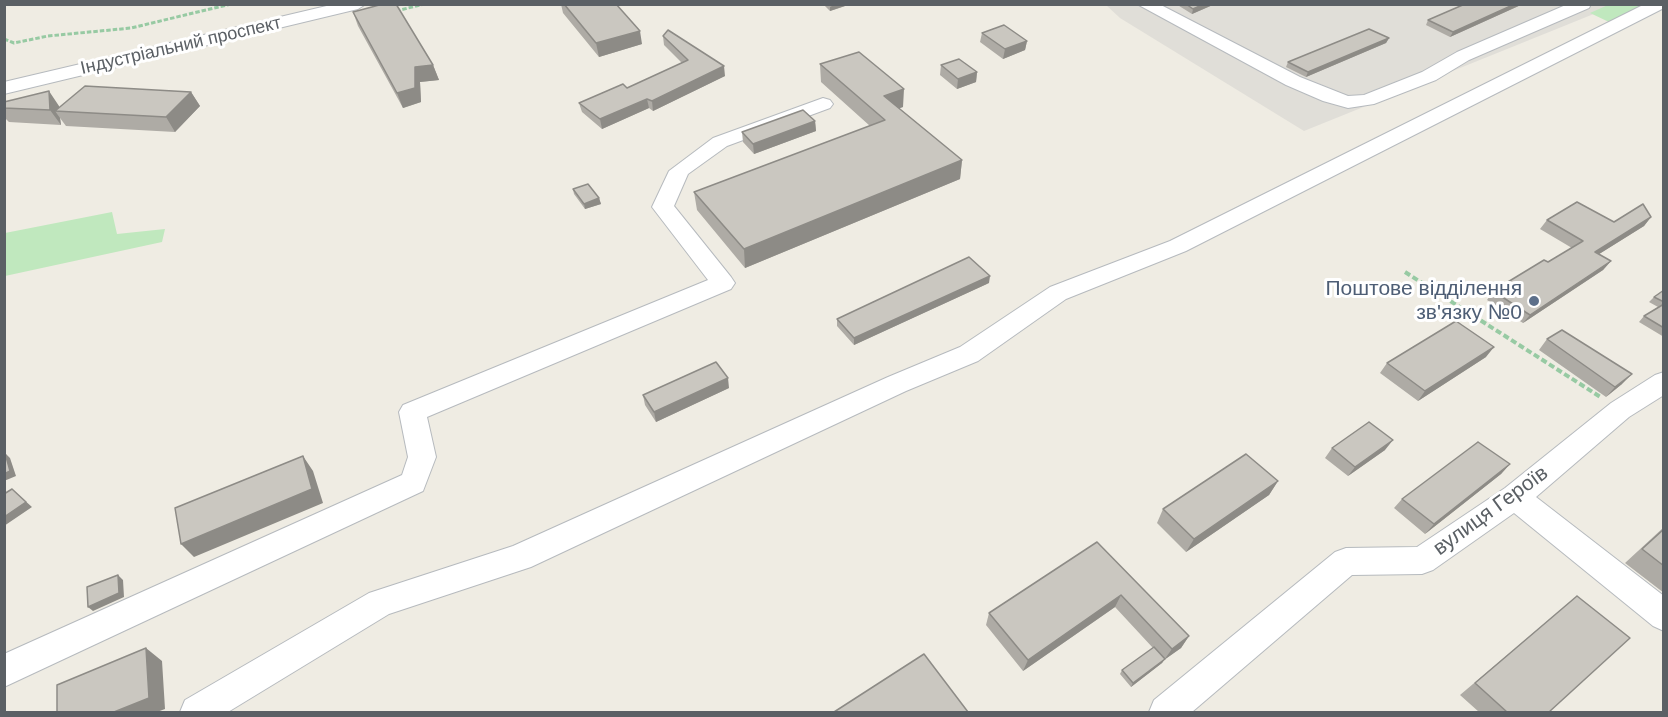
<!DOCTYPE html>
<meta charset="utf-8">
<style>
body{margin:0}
#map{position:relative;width:1668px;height:717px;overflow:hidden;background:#efece3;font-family:Arial,sans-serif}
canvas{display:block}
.frame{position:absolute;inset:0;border:6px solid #5b6065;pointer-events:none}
</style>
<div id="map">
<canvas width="1668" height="717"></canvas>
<div class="frame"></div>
</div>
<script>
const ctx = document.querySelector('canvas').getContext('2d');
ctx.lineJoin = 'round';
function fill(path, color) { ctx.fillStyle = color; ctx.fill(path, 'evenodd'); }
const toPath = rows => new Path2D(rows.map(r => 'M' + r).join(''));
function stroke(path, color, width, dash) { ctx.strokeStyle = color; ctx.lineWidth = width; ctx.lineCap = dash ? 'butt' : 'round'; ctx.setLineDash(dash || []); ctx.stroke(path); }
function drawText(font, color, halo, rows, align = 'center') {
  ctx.font = font + ' Arial,sans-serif'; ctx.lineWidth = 6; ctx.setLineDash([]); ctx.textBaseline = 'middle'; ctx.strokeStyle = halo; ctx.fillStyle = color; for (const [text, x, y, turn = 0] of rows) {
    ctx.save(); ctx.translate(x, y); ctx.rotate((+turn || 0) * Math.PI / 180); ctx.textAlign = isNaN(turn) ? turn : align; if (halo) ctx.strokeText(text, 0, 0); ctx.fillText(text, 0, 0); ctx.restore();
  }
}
fill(toPath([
 [1106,5,1616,5,1304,131,1120,18]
]), '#e0ded8');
fill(toPath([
 [1608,5,1642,5,1609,22,1590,13],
 [112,212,117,234,165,229,162,242,5,276,5,233]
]), '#c0e8be');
const minor = toPath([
 [335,4,366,4,358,9,4,94,4,82,335,4],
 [1137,4,1159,4,1300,77,1348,96,1364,95,1422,72,1457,52,1568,4,1591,4,1589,8,1469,60,1436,80,1374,104,1348,108,1323,101,1286,85,1137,4],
 [1645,4,1664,4,1664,8,1186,251,1066,299,978,361,906,391,531,567,389,614,228,712,180,712,185,700,369,593,513,546,888,377,960,347,1050,287,1170,241,1645,4],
 [823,98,830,100,833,104,830,108,727,146,688,174,674,206,731,277,735,283,731,289,427,417,436,457,423,491,4,687,4,654,402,475,408,457,399,412,403,405,708,280,652,207,669,171,713,138,823,98],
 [1664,372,1664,395,1629,417,1536,497,1664,596,1664,631,1653,626,1514,513,1433,570,1422,574,1352,575,1192,712,1149,712,1154,700,1335,552,1346,548,1417,547,1505,488,1611,403,1655,375,1664,372]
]);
stroke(minor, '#b6babe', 2);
stroke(toPath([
 [396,11,424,4],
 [4,39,14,43,48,36,131,28,231,4]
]), '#97caa3', 3, [4.5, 2]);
stroke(toPath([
 [1405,272,1602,398]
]), '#97caa3', 4, [6, 3]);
fill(minor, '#fff');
fill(toPath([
 [561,4,616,4,642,44,599,57,563,13],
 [823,4,851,4,830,11],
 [1176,4,1215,4,1192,14],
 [1465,4,1523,4,1450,37,1426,25,1428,20],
 [353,12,433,65,439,80,420,82,421,102,403,108,358,26],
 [982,33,1027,41,1025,50,1003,59,980,42],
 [663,36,725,76,653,111,649,108,602,129,582,112,579,103,627,88,682,63,664,45],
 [1389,38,1386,43,1306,77,1286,67,1288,62],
 [820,64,903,107,899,108,962,160,960,179,745,268,697,210,694,192,870,126,821,82],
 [941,65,977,72,976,82,957,89,940,75],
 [191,92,200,106,175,132,66,126,60,118,61,125,9,122,4,117,4,102,59,106,59,108],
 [815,121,816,131,754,154,743,142,742,132],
 [573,189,599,198,601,204,585,209,574,194],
 [1651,217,1644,226,1599,254,1611,261,1603,270,1523,323,1487,300,1493,291,1548,262,1572,248,1540,229,1547,220,1614,222],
 [989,283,854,345,837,326,837,319],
 [1664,290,1664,337,1639,322,1644,316,1658,307,1649,302,1654,297],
 [1547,339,1622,384,1606,397,1539,350],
 [1486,357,1418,401,1380,373,1387,363],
 [729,388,656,422,645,405,643,395],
 [1332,448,1385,450,1348,476,1325,458],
 [1510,464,1501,474,1425,534,1394,508,1402,499],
 [1278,481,1269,495,1186,552,1157,523,1163,509],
 [1664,527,1664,593,1625,563],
 [1097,542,1189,636,1181,648,1164,660,1162,663,1131,687,1120,674,1122,670,1153,648,1115,607,1023,671,986,625,989,613],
 [1577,596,1549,712,1479,712,1460,695]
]), '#aeaba5');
fill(toPath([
 [836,4,851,4,830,11,830,7],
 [1204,4,1215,4,1192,14,1193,9],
 [1515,4,1523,4,1450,37,1453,32],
 [640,31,642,44,599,57,596,43],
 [1389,38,1386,43,1306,77,1308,72],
 [1027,41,1025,50,1003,59,1005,49],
 [433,65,439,80,420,82,421,102,403,108,397,93,415,67],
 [724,66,725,76,653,111,652,101],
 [977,72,976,82,957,89,958,79],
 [904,89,903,107,883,114,884,96],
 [49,91,59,106,60,111,55,111,60,118,61,125,50,110],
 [191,92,200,106,175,132,166,117],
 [647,99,649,108,602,129,600,119],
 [815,121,816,131,754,154,753,144],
 [962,160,960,179,745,268,744,249],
 [599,198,601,204,585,209,584,204],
 [1651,217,1644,226,1588,261,1595,252],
 [1611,261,1603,270,1523,323,1530,315],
 [990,276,989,283,854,345,854,338],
 [1494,347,1486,357,1418,401,1425,391],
 [1632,374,1622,384,1606,397,1615,387],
 [728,378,729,388,656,422,654,412],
 [1393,440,1385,450,1348,476,1355,467],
 [5,453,10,458,16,476,4,481],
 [303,456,313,471,323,503,194,557,181,544],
 [1510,464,1501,474,1425,534,1434,524],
 [1278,481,1269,495,1186,552,1194,539],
 [12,489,32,507,4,526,4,517],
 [118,575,123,580,124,597,93,611,88,607],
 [1121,595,1115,607,1023,671,1028,660],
 [1189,636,1181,648,1164,660,1172,649],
 [146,648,162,661,165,709,157,712,114,712],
 [1165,659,1162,663,1131,687,1133,683]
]), '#8d8b86');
const building = toPath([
 [383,4,396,4,433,65,415,67,415,88,397,93,353,12,383,4],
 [564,4,616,4,640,31,596,43,564,4],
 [1186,4,1204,4,1193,9,1186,4],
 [1465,4,1515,4,1453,32,1428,20,1465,4],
 [1004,25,1027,41,1005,49,982,33,1004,25],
 [1369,29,1389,38,1308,72,1288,62,1369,29],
 [668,30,724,66,652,101,647,99,600,119,579,103,623,84,627,88,688,60,663,36,668,30],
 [859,52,904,89,884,96,962,160,744,249,694,192,885,120,820,64,859,52],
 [959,59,977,72,958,79,941,65,959,59],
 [85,86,191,92,166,117,55,111,85,86],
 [49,91,50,110,4,108,4,102,49,91],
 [803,110,815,121,753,144,742,132,803,110],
 [588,184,599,198,584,204,573,189,588,184],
 [1577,202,1614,222,1643,204,1651,217,1595,252,1611,261,1530,315,1493,291,1544,260,1548,262,1583,241,1547,220,1577,202],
 [969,257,990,276,854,338,837,319,969,257],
 [1664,290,1664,302,1654,297,1664,290],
 [1664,304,1664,328,1644,316,1664,304],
 [1456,321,1494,347,1425,391,1387,363,1456,321],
 [1562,330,1632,374,1615,387,1547,339,1562,330],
 [716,362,728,378,654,412,643,395,716,362],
 [1369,422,1393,440,1355,467,1332,448,1369,422],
 [1478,442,1510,464,1434,524,1402,499,1478,442],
 [5,453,10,471,4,474,4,453,5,453],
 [1246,454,1278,481,1194,539,1163,509,1246,454],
 [303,456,312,489,181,544,175,508,303,456],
 [12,489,26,502,4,517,4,494,12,489],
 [1664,529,1664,566,1642,549,1664,529],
 [1097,542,1189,636,1172,649,1121,595,1028,660,989,613,1097,542],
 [118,575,119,593,88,607,87,587,118,575],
 [1577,596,1630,638,1549,712,1507,712,1475,683,1577,596],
 [1154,647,1165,659,1133,683,1122,670,1154,647],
 [146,648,149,698,114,712,57,712,57,685,146,648],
 [924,654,968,712,834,712,924,654]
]);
fill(building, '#cac7c0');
stroke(building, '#8d8b86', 1.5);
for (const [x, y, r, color] of [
 [1534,301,6,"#5c6f8a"]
]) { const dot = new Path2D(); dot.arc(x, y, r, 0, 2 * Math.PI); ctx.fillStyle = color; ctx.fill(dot); stroke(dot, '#fff', 2); }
drawText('18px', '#5b6065', '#fff', [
 ["Індустріальний проспект",181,46,-13]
]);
drawText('21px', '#4e5e75', '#fff', [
 ["Поштове відділення",1522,289],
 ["зв'язку №0",1522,313]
], 'right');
drawText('21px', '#5b6065', '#fff', [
 ["вулиця Героїв",1491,511,-36]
]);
</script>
